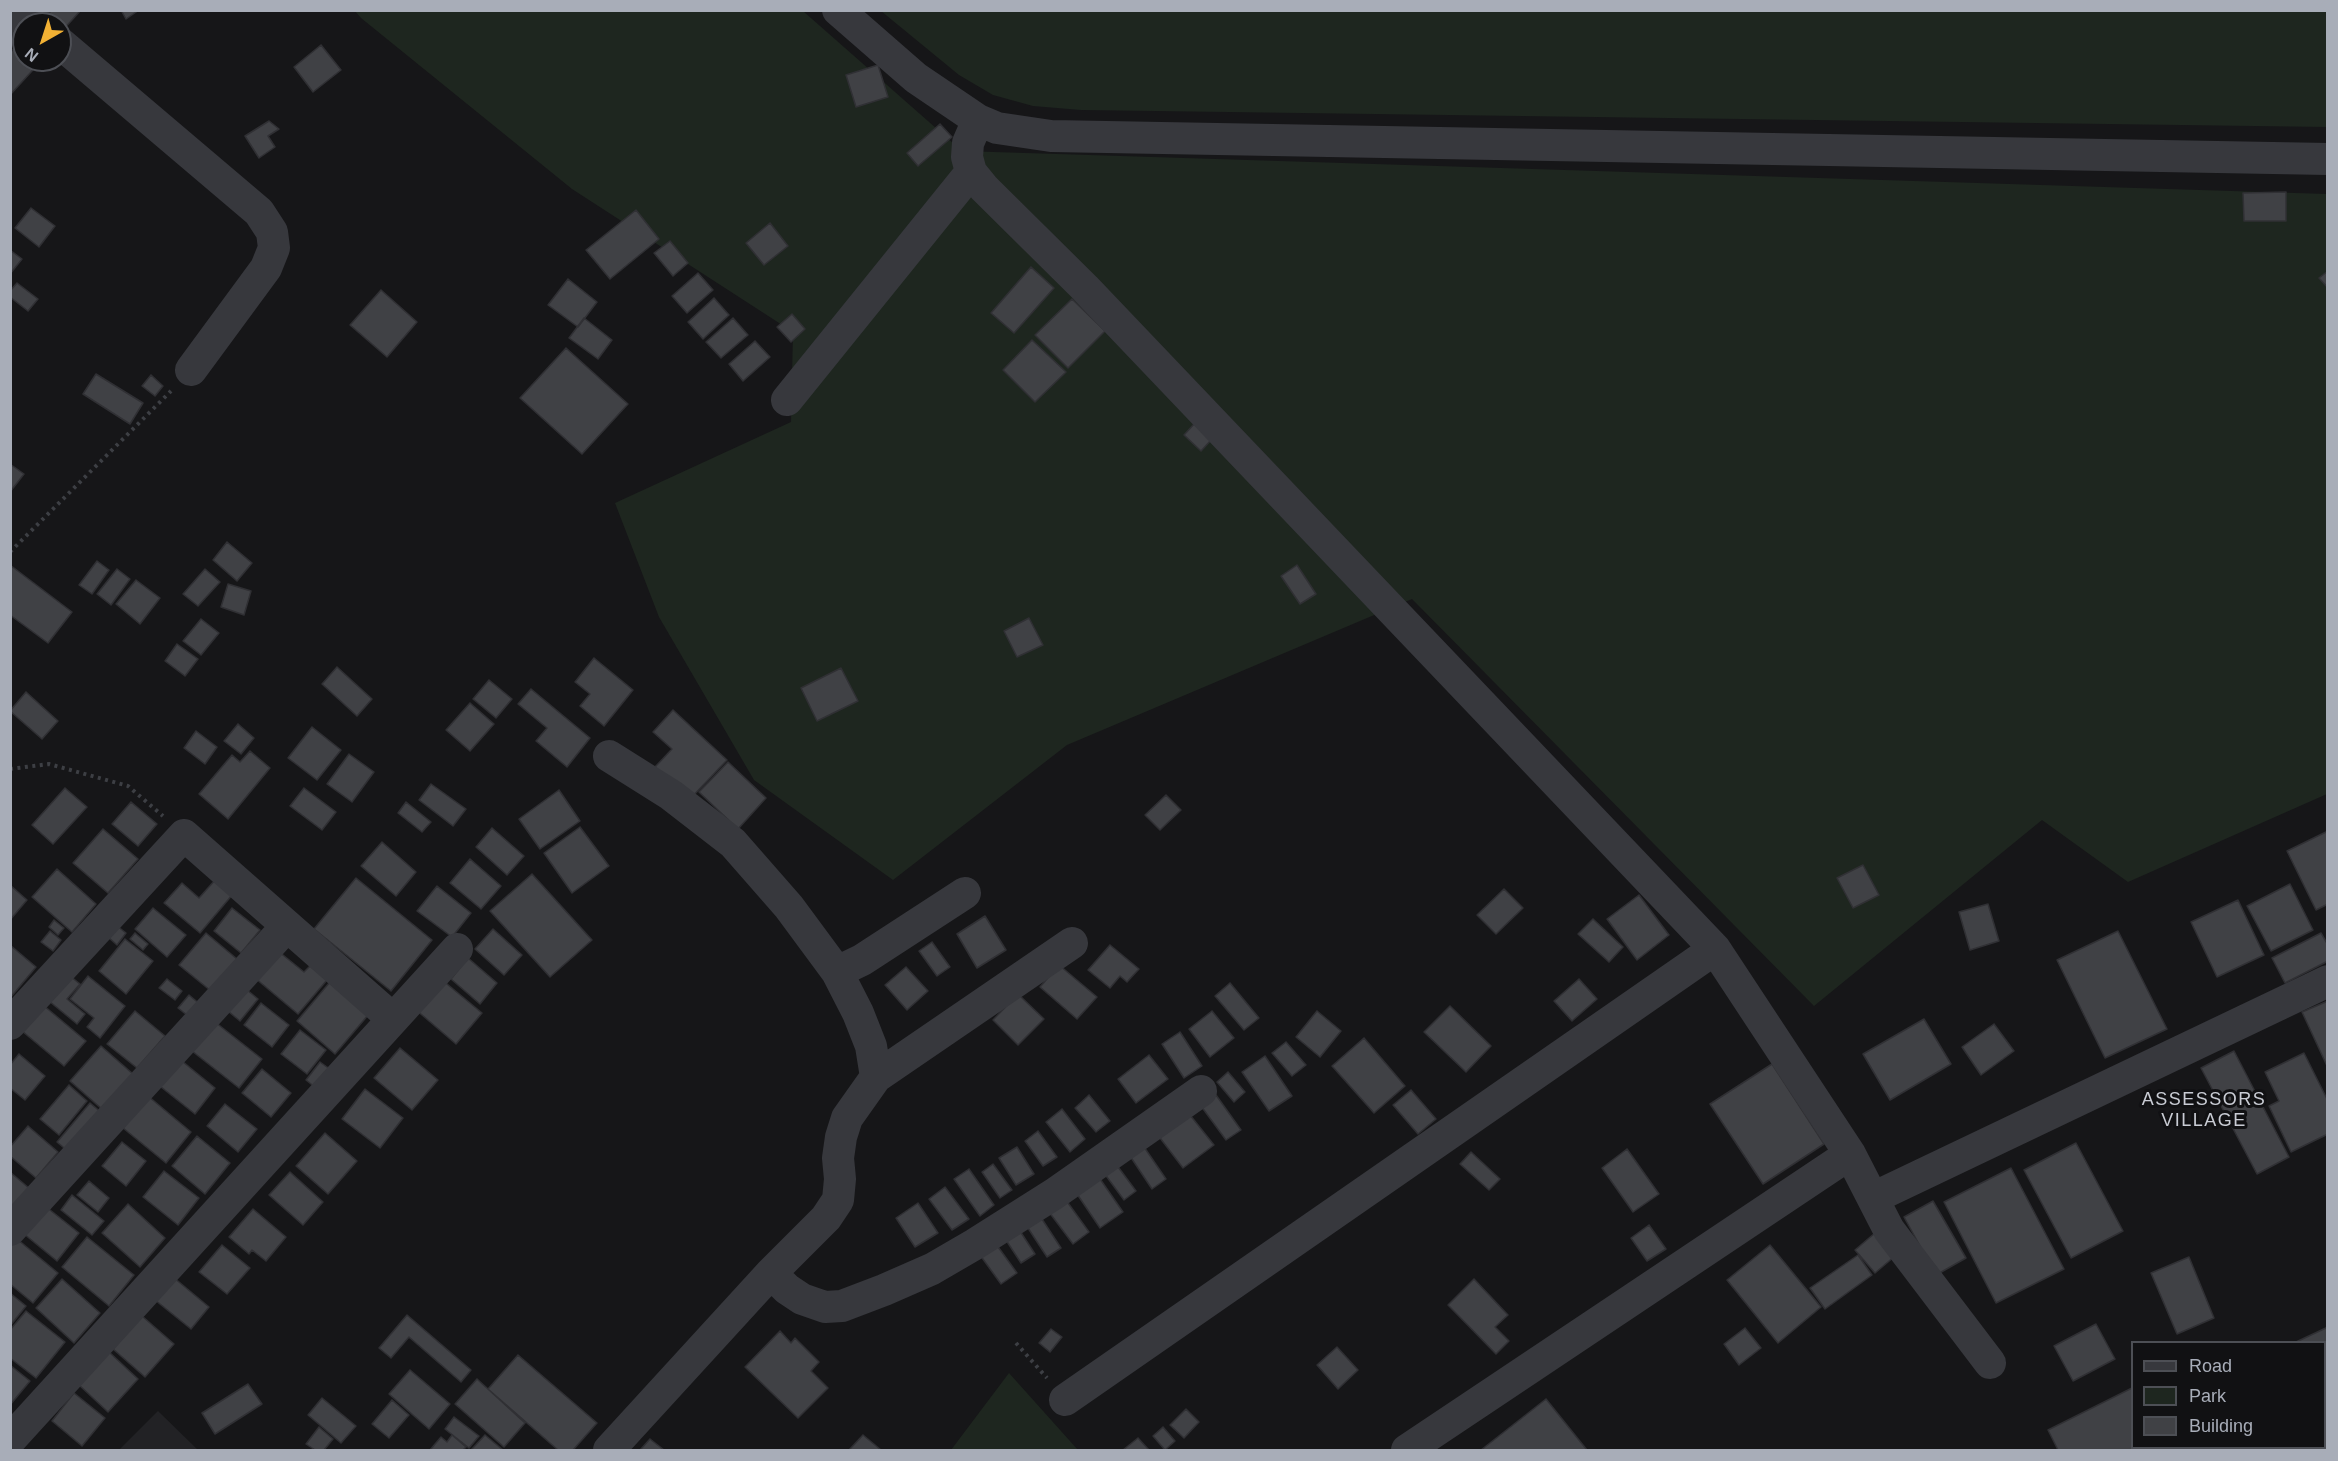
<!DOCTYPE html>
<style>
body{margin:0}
#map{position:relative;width:2338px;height:1461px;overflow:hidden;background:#161618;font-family:Arial,sans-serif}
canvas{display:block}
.frame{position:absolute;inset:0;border:12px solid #a8adb8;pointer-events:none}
.legend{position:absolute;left:2131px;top:1341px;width:195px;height:108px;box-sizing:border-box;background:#111113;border:2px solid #4d4f55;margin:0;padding:8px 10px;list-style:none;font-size:18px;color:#a8adb8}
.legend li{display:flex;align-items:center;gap:12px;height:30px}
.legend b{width:30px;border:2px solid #4d4f55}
.north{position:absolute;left:12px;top:12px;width:60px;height:60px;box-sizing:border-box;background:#111113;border:2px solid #4d4f55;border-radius:50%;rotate:219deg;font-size:16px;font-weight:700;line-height:24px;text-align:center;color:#a8adb8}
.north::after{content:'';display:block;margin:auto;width:21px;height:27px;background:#f2b134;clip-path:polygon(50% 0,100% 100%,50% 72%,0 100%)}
</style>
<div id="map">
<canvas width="2338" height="1461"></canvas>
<div class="frame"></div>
<ul class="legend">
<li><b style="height:8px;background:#37383d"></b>Road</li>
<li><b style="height:16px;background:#1e261f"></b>Park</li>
<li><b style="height:16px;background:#404145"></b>Building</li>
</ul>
<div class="north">N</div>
</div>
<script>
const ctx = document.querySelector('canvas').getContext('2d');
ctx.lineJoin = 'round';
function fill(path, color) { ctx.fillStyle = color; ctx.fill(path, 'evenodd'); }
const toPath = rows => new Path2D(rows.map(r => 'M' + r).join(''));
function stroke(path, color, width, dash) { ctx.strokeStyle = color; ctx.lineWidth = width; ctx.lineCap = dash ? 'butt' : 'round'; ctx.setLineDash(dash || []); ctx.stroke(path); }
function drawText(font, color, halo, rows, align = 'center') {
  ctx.font = font + ' Arial,sans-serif'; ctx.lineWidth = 6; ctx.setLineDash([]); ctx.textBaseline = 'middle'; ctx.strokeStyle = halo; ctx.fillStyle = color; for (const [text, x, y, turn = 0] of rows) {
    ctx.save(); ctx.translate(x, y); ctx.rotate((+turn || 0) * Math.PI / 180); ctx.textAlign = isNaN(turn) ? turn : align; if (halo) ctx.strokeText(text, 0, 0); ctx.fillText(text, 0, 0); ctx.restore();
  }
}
fill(toPath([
 [158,1411,198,1450,119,1450]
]), '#222225');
fill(toPath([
 [355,11,803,11,962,151,2327,194,2327,794,2128,882,2042,820,1814,1006,1412,599,1067,745,893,880,754,780,659,617,615,503,791,422,793,332,572,189,361,18],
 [881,11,2327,11,2327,127,1081,110,1033,106,993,95,959,75],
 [1009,1373,1078,1450,951,1450]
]), '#1e261f');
const building = toPath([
 [52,10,81,10,62,31,60,24,55,24,46,16,52,10],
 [121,10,139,10,126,19,121,10],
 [24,37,24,60,42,60,10,95,10,53,24,37],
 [321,45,341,70,313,92,294,67,321,45],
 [878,65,888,97,856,107,846,75,878,65],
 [269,121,279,129,268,136,275,147,259,158,245,136,269,121],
 [940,124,952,137,918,166,907,153,940,124],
 [2286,192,2286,221,2244,221,2243,193,2286,192],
 [31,208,55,226,39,247,15,228,31,208],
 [636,210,659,239,610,279,586,250,636,210],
 [770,223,788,246,764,265,746,243,770,223],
 [670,241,688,263,673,276,654,253,670,241],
 [10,250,22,259,10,274,10,250],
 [1031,267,1054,288,1014,333,991,313,1031,267],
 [2328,271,2328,288,2319,278,2328,271],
 [698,273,713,290,687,313,672,296,698,273],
 [568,279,597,302,578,327,548,305,568,279],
 [17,283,38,299,28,311,10,297,10,291,17,283],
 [381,290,417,322,387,357,350,325,381,290],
 [714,298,729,315,703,339,688,322,714,298],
 [1072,299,1105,331,1068,368,1035,335,1072,299],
 [792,314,805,329,791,342,777,327,792,314],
 [584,318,612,340,598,359,569,338,584,318],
 [733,318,748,335,721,358,706,342,733,318],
 [1032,340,1066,372,1035,402,1003,370,1032,340],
 [755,341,770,357,743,381,729,364,755,341],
 [566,348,628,404,582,454,520,398,566,348],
 [96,374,143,403,130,424,83,394,96,374],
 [151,375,163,386,155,396,142,386,151,375],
 [1195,423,1212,439,1201,451,1184,435,1195,423],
 [10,464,24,474,10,492,10,464],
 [227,542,252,563,237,581,213,560,227,542],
 [97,561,109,570,92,594,79,585,97,561],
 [10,565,72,612,48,643,10,615,10,565],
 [1297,565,1316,594,1300,604,1281,576,1297,565],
 [117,569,130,579,111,605,97,594,117,569],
 [205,569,220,582,198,606,183,594,205,569],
 [136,580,160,598,140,624,116,604,136,580],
 [228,584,251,591,244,615,221,607,228,584],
 [1029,618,1043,645,1017,657,1004,631,1029,618],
 [201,619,219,633,201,655,183,641,201,619],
 [177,644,198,659,185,676,165,661,177,644],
 [594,658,633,690,604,726,580,706,590,694,575,682,594,658],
 [337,667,372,699,357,716,322,684,337,667],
 [841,668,858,701,817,721,801,688,841,668],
 [489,680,512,699,496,718,473,699,489,680],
 [531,689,590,738,567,767,536,741,547,728,518,704,531,689],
 [26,692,58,721,42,739,10,711,26,692],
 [470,703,494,724,470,751,446,730,470,703],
 [673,710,727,760,690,799,655,767,672,749,653,732,673,710],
 [238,724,254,738,241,754,224,741,238,724],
 [312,727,341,750,317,780,288,758,312,727],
 [196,731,217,747,205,764,184,748,196,731],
 [250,751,270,768,228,819,199,794,232,755,240,762,250,751],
 [349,754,374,772,352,802,327,784,349,754],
 [728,762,766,798,738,829,699,792,728,762],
 [431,784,466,809,453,826,419,800,431,784],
 [65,788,87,807,53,844,32,825,65,788],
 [304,788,336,812,322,830,290,806,304,788],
 [559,790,580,821,540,849,519,819,559,790],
 [1166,795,1181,810,1160,830,1145,815,1166,795],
 [131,802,157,824,138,846,112,824,131,802],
 [406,802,431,822,422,832,398,813,406,802],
 [580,827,609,866,572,893,544,853,580,827],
 [492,828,524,856,507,875,476,847,492,828],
 [103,829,138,859,108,893,73,863,103,829],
 [2328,831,2328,904,2316,910,2287,851,2328,831],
 [382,842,416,872,396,896,361,866,382,842],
 [470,859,501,886,481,909,450,883,470,859],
 [1863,865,1879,895,1853,908,1837,878,1863,865],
 [57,869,96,904,72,932,32,897,57,869],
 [532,874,592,940,550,977,490,911,532,874],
 [356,878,432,940,391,991,314,929,356,878],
 [216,879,233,894,200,933,164,903,182,883,199,898,216,879],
 [2290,884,2313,930,2271,951,2247,906,2290,884],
 [10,885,27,900,10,920,10,885],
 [437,886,471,913,452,937,417,911,437,886],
 [1504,889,1523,908,1496,934,1477,915,1504,889],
 [1639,895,1669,935,1637,960,1607,919,1639,895],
 [2238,900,2264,955,2217,977,2191,922,2238,900],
 [1988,904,1999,941,1970,950,1959,912,1988,904],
 [153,908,186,935,167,957,135,929,153,908],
 [232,908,260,930,241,953,214,931,232,908],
 [985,916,1006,950,977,968,957,934,985,916],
 [1593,919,1623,947,1609,962,1578,934,1593,919],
 [54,920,64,928,58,935,49,927,54,920],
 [117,926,126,933,117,945,108,937,117,926],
 [493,929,522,955,504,975,475,949,493,929],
 [50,931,61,940,53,951,41,942,50,931],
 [2118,931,2167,1029,2105,1058,2057,960,2118,931],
 [135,933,148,944,143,950,130,939,135,933],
 [206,933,237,959,211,991,179,965,206,933],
 [2321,933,2328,945,2328,961,2285,983,2272,958,2321,933],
 [125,939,153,961,126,994,99,971,125,939],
 [932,942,950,967,937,976,919,951,932,942],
 [10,945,36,967,10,998,10,945],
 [1110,945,1139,969,1127,982,1120,976,1110,988,1088,970,1110,945],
 [278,951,304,972,310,966,327,980,298,1014,255,978,278,951],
 [468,958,497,983,480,1004,451,979,468,958],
 [1059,965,1097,997,1077,1019,1040,987,1059,965],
 [906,967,928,991,907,1010,885,985,906,967],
 [70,976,80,984,67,999,85,1014,77,1024,49,1001,70,976],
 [88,976,125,1006,100,1038,87,1027,94,1018,70,999,88,976],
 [167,979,182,991,175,1000,159,988,167,979],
 [441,979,482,1013,456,1044,415,1009,441,979],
 [1579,979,1597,999,1572,1021,1554,1001,1579,979],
 [330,982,369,1014,335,1054,297,1021,330,982],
 [1230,983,1259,1018,1244,1030,1215,996,1230,983],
 [241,985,258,999,240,1021,223,1007,241,985],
 [1018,994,1044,1019,1018,1045,993,1020,1018,994],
 [189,995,202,1006,192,1019,178,1008,189,995],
 [2328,1001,2328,1068,2302,1012,2328,1001],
 [261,1003,289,1025,272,1047,244,1025,261,1003],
 [43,1005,86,1041,64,1066,22,1031,43,1005],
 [1450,1006,1491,1046,1466,1072,1424,1032,1450,1006],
 [135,1011,165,1036,137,1068,107,1044,135,1011],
 [1212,1011,1234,1038,1210,1057,1189,1029,1212,1011],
 [1317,1011,1341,1031,1320,1057,1296,1037,1317,1011],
 [1924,1019,1951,1064,1890,1100,1863,1054,1924,1019],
 [215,1022,262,1059,239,1088,192,1051,215,1022],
 [1994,1024,2014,1051,1981,1075,1962,1047,1994,1024],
 [300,1030,326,1050,307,1074,281,1054,300,1030],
 [1180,1032,1202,1066,1184,1078,1162,1044,1180,1032],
 [1364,1038,1405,1086,1374,1113,1332,1066,1364,1038],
 [1286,1042,1306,1065,1292,1076,1272,1053,1286,1042],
 [101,1046,133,1074,103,1110,70,1081,101,1046],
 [400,1048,438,1080,412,1110,374,1078,400,1048],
 [2234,1051,2289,1157,2257,1174,2201,1068,2234,1051],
 [2304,1053,2328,1101,2328,1134,2291,1152,2269,1106,2279,1101,2265,1072,2304,1053],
 [19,1054,45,1076,25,1100,10,1088,10,1065,19,1054],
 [1149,1055,1168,1079,1136,1103,1118,1079,1149,1055],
 [1265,1056,1292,1096,1269,1111,1242,1072,1265,1056],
 [177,1057,215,1088,195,1114,156,1083,177,1057],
 [320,1062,331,1070,316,1088,306,1080,320,1062],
 [1772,1064,1824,1144,1763,1184,1710,1104,1772,1064],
 [262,1069,291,1093,271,1117,242,1093,262,1069],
 [1228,1072,1245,1092,1234,1102,1217,1082,1228,1072],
 [69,1085,87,1101,59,1135,40,1119,69,1085],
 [365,1089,403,1118,380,1148,342,1119,365,1089],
 [1411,1090,1436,1119,1418,1134,1393,1105,1411,1090],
 [1089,1095,1110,1121,1096,1132,1075,1108,1089,1095],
 [1216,1095,1241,1130,1226,1140,1201,1106,1216,1095],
 [148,1096,191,1132,166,1163,123,1128,148,1096],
 [90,1103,103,1114,70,1153,57,1142,90,1103],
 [225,1104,257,1129,238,1152,207,1126,225,1104],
 [1062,1109,1085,1139,1070,1152,1046,1122,1062,1109],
 [1186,1110,1214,1145,1183,1168,1157,1134,1186,1110],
 [28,1126,58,1152,36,1178,10,1156,10,1147,28,1126],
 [1038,1131,1057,1157,1043,1166,1025,1141,1038,1131],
 [325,1133,357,1161,328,1194,296,1166,325,1133],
 [197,1136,230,1163,205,1194,172,1166,197,1136],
 [122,1142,146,1161,126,1186,102,1166,122,1142],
 [2076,1143,2123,1231,2071,1258,2024,1170,2076,1143],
 [1142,1144,1166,1179,1152,1189,1128,1153,1142,1144],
 [1017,1147,1034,1174,1016,1185,999,1158,1017,1147],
 [1627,1149,1659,1194,1633,1212,1602,1168,1627,1149],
 [1471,1152,1500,1179,1489,1190,1460,1164,1471,1152],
 [1113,1160,1136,1191,1124,1200,1101,1169,1113,1160],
 [993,1164,1012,1190,1000,1198,982,1172,993,1164],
 [2011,1168,2064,1269,1996,1303,1944,1202,2011,1168],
 [969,1169,994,1205,980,1216,954,1179,969,1169],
 [164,1171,199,1198,178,1225,143,1197,164,1171],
 [10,1172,30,1189,10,1212,10,1172],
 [290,1172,323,1202,303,1225,269,1195,290,1172],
 [1098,1176,1123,1212,1100,1228,1075,1191,1098,1176],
 [89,1181,109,1198,98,1212,77,1195,89,1181],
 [945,1187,969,1219,952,1230,929,1199,945,1187],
 [72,1195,104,1221,92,1235,61,1210,72,1195],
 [1063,1196,1089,1232,1073,1244,1046,1208,1063,1196],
 [1933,1201,1966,1258,1936,1275,1904,1217,1933,1201],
 [40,1202,79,1233,57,1261,18,1229,40,1202],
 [918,1203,938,1233,915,1247,896,1218,918,1203],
 [128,1204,165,1238,140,1267,102,1233,128,1204],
 [253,1209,286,1237,266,1261,252,1250,249,1254,229,1237,253,1209],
 [1040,1216,1061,1248,1047,1257,1026,1225,1040,1216],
 [1649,1225,1666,1249,1647,1261,1631,1238,1649,1225],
 [1018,1228,1035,1254,1021,1263,1004,1237,1018,1228],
 [1875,1233,1895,1256,1875,1273,1855,1250,1875,1233],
 [11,1234,58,1273,33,1303,10,1284,11,1234],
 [87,1237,134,1275,109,1306,62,1267,87,1237],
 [996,1244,1017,1273,1001,1284,980,1255,996,1244],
 [222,1245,250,1268,227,1294,199,1272,222,1245],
 [1770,1245,1821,1307,1778,1343,1727,1280,1770,1245],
 [1858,1255,1872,1275,1825,1309,1810,1288,1858,1255],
 [2189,1257,2214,1318,2177,1334,2151,1273,2189,1257],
 [173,1277,209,1307,191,1329,155,1300,173,1277],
 [62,1279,100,1313,74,1343,36,1308,62,1279],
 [1474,1279,1508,1315,1495,1327,1509,1341,1496,1354,1448,1305,1474,1279],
 [10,1293,26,1306,10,1326,10,1293],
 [26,1311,65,1342,36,1378,10,1358,10,1330,26,1311],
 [407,1315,471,1370,461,1382,409,1337,391,1358,379,1348,407,1315],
 [142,1316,174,1344,145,1377,113,1349,142,1316],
 [2096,1324,2115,1359,2073,1381,2054,1346,2096,1324],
 [2328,1327,2328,1370,2324,1372,2324,1342,2296,1342,2328,1327],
 [1745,1328,1761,1348,1739,1365,1724,1344,1745,1328],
 [1051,1329,1062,1337,1050,1352,1039,1343,1051,1329],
 [780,1331,791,1343,795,1338,819,1362,811,1371,828,1388,798,1418,745,1367,780,1331],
 [1337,1347,1358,1370,1338,1389,1317,1365,1337,1347],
 [108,1351,138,1379,108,1412,78,1384,108,1351],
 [518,1355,597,1423,573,1450,558,1450,488,1389,518,1355],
 [10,1365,30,1381,10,1405,10,1365],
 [410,1370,450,1404,429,1429,389,1394,410,1370],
 [477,1379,525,1423,504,1447,455,1404,477,1379],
 [248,1384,262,1404,215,1434,202,1413,248,1384],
 [2328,1386,2328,1450,2319,1450,2318,1448,2324,1448,2324,1388,2328,1386],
 [2132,1388,2132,1448,2172,1448,2166,1450,2058,1450,2048,1430,2132,1388],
 [74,1393,105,1418,82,1446,52,1421,74,1393],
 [322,1398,356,1426,341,1443,308,1415,322,1398],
 [1546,1399,1587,1450,1481,1450,1546,1399],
 [392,1400,409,1415,389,1438,372,1424,392,1400],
 [1186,1409,1199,1422,1184,1438,1170,1425,1186,1409],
 [454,1417,479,1436,469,1448,445,1429,454,1417],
 [319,1427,333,1439,324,1450,315,1450,306,1444,319,1427],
 [1163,1427,1175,1441,1165,1450,1153,1436,1163,1427],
 [452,1435,466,1447,463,1450,430,1450,441,1437,447,1442,452,1435],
 [485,1435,503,1450,471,1450,485,1435],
 [863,1435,881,1450,849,1450,863,1435],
 [1138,1438,1149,1450,1123,1450,1138,1438],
 [650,1439,664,1450,640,1450,650,1439]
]);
fill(building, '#404145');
stroke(building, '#303034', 1.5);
stroke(toPath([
 [10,552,171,391],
 [10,769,49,764,128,786,163,816],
 [1016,1343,1047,1378]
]), '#3d3f44', 4, [3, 4.5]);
stroke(toPath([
 [838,10,916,78,978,120,997,128,1051,136,2328,159],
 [10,28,34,10],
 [60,43,259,212,272,232,274,248,266,268,191,370],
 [978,120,968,143,967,157,971,172,984,188,1085,288,1715,949,1850,1154,1889,1230,1990,1363],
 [787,400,971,172],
 [837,972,862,960,965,893],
 [10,1024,184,835,393,1019],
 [876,1077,1072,943],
 [1873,1198,2328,981],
 [10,1230,286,927],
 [771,1273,787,1289,802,1299,825,1307,842,1306,884,1290,932,1269,975,1244,1054,1194,1201,1091],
 [1065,1400,1715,949],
 [10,1440,457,949],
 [609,1450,771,1273,826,1218,838,1200,840,1179,838,1158,841,1137,847,1118,876,1077,871,1046,858,1013,837,972,789,907,733,843,671,795,609,756],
 [1407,1450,1850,1154]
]), '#37383d', 32);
ctx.letterSpacing = '1.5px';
drawText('18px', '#c9ccd4', '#111113', [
 ["ASSESSORS",2204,1100],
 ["VILLAGE",2204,1121]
]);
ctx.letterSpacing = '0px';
</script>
